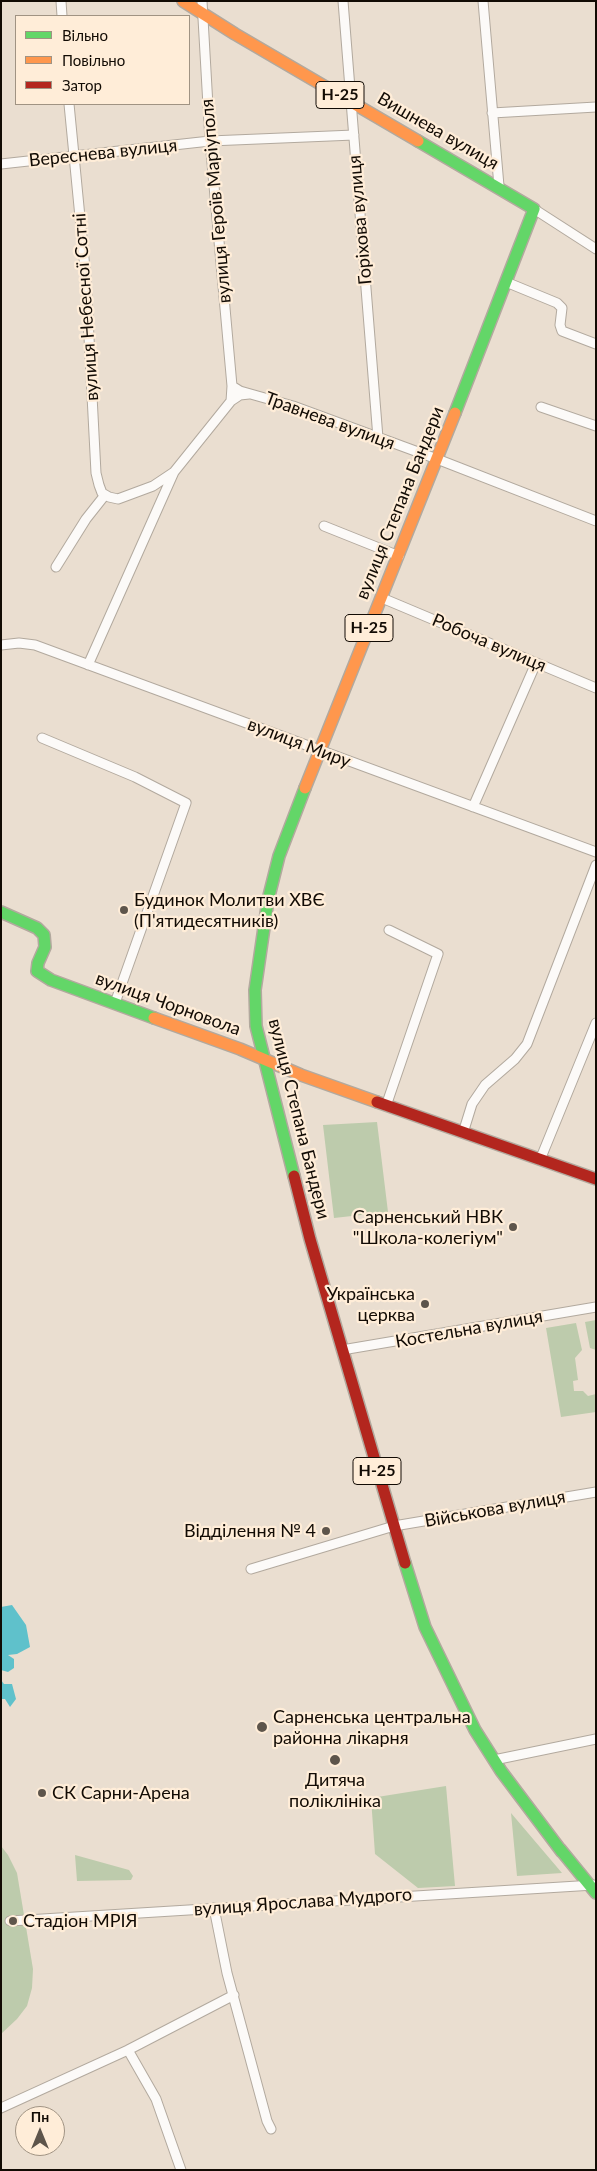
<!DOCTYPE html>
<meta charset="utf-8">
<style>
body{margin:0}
#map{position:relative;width:597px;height:2171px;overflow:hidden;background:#eaded0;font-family:Lato,sans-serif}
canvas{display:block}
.frame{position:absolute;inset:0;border:2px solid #120b04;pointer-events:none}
.legend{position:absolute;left:15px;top:15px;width:175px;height:90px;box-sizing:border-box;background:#ffedd8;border:1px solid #a09383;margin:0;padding:6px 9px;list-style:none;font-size:15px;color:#120b04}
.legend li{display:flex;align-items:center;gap:10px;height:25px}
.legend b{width:25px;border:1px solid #a09383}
.north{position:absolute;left:15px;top:2106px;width:50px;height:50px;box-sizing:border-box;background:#ffedd8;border:1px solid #a09383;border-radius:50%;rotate:0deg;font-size:14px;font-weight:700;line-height:20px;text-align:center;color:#120b04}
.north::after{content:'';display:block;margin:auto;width:18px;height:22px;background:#5e554b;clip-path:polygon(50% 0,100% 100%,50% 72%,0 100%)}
</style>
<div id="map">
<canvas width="597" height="2171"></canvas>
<div class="frame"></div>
<ul class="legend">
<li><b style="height:6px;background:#63d668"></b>Вільно</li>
<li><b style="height:6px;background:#ff974d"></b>Повільно</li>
<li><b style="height:6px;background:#b3261e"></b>Затор</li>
</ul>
<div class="north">Пн</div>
</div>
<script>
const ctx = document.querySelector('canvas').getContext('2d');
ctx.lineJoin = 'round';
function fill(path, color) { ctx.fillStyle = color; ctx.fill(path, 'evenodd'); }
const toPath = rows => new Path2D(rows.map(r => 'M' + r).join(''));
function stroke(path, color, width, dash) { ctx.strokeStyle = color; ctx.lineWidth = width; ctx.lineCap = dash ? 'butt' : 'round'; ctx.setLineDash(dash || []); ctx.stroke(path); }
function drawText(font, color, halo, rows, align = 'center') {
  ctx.font = font + ' Lato,sans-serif'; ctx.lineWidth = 4.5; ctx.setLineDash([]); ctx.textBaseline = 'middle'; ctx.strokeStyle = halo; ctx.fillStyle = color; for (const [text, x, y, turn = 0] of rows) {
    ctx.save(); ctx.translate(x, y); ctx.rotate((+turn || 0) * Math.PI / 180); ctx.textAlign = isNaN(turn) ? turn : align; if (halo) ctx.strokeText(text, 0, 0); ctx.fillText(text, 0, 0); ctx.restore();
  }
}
fill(toPath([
 [377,1122,388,1212,334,1218,323,1125],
 [596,1320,596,1350,590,1348,585,1322],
 [576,1323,582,1350,575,1358,578,1380,573,1381,574,1391,583,1391,588,1396,596,1394,596,1412,561,1417,546,1328],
 [446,1786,455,1886,418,1888,375,1854,371,1798],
 [511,1813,562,1873,517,1876],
 [1,1846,8,1855,17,1873,33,1969,32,1988,27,2006,17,2019,1,2034],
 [75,1855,129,1870,133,1876,131,1880,77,1881]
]), '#bdcbac');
fill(toPath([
 [12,1605,26,1625,30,1647,17,1654,8,1655,14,1659,14,1668,8,1672,1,1670,1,1607],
 [1,1680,4,1684,12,1684,16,1699,10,1707,5,1699,1,1699]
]), '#5fc1cb');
const street = toPath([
 [61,1,62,16],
 [202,1,210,141,232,386,231,401],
 [343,1,378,438],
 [483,1,499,186],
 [69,104,86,279,96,473,99,485,102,493,109,497,118,499,153,486,174,472],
 [492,113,596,107],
 [1,164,210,141,354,135],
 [534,209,596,249],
 [506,282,557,303,562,308,560,325,562,331,596,344],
 [232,386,240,391,293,406,437,459,596,521],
 [541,407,596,426],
 [324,526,399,556],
 [56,567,86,519,105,495],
 [382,598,596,688],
 [1,645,19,643,35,645,596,852],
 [88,665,174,472,231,401,240,395,249,394],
 [42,738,135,777,186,803,115,1003],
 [473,807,536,663],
 [386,1106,438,954,389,930],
 [463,1133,472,1104,485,1085,515,1059,527,1044,596,865],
 [540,1160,596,1023],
 [342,1350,596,1307],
 [251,1569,394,1526,596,1492],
 [494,1760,596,1739],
 [214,1908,227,1973,267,2121,271,2129],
 [10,1921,594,1885],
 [128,2050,156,2099,181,2170],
 [1,2108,128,2050,234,1995]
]);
const fast = toPath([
 [418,141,534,209,455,413],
 [1,912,37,928,44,935,45,947,38,963,37,971,51,980,154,1018],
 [294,1176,256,1026,255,990,268,900,279,856,305,788],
 [405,1563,425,1627,475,1730,501,1771,562,1852],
 [560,1849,596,1893]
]);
const slow = toPath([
 [183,1,235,34,418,141],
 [305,788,455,413],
 [154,1018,240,1049,301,1075,377,1102]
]);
const jam = toPath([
 [377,1102,596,1179],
 [294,1176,310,1239,405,1563]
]);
stroke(street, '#b2a99e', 11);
stroke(fast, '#b2a99e', 14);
stroke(slow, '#b2a99e', 14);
stroke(jam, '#b2a99e', 14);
stroke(street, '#fcfaf8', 9);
stroke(fast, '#63d668', 11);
stroke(slow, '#ff974d', 11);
stroke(jam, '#b3261e', 11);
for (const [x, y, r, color] of [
 [124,910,5,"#5e554b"],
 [513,1227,5,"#5e554b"],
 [425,1304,5,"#5e554b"],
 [326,1531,5,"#5e554b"],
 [262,1727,6,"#5e554b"],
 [335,1760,6,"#5e554b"],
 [42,1793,5,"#5e554b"],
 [13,1921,5,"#5e554b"]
]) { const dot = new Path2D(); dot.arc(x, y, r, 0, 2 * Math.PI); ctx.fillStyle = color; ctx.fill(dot); stroke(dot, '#ffedd8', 2); }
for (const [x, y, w] of [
 [340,95,48],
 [369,628,48],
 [377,1471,48]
]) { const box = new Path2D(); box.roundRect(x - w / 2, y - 13.5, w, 27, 4); ctx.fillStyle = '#ffedd8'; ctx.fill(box); stroke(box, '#120b04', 1); }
drawText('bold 16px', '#120b04', null, [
 ["Н-25",340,95],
 ["Н-25",369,628],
 ["Н-25",377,1471]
]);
drawText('18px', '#120b04', '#ffedd8', [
 ["Вишнева вулиця",438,131,30],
 ["Вереснева вулиця",103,153,-6],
 ["вулиця Героїв Маріуполя",216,201,-95],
 ["Горіхова вулиця",360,220,-95],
 ["вулиця Небесної Сотні",86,307,-94],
 ["Травнева вулиця",330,421,20],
 ["вулиця Степана Бандери",400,503,-68],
 ["Робоча вулиця",489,643,23],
 ["вулиця Миру",299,743,21],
 ["вулиця Чорновола",168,1004,20],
 ["вулиця Степана Бандери",299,1119,76],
 ["Костельна вулиця",469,1329,-10],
 ["Військова вулиця",495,1509,-10],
 ["вулиця Ярослава Мудрого",303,1902,-4]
]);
drawText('18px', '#120b04', '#ffedd8', [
 ["Будинок Молитви ХВЄ",134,900],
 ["(П'ятидесятників)",134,921],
 ["Сарненський НВК",503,1217,"right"],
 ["\"Школа-колегіум\"",503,1238,"right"],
 ["Українська",415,1294,"right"],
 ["церква",415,1315,"right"],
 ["Відділення № 4",316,1531,"right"],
 ["Сарненська центральна",273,1717],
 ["районна лікарня",273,1738],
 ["Дитяча",335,1780,"center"],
 ["поліклініка",335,1801,"center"],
 ["СК Сарни-Арена",52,1793],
 ["Стадіон МРІЯ",23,1921]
], 'left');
</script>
